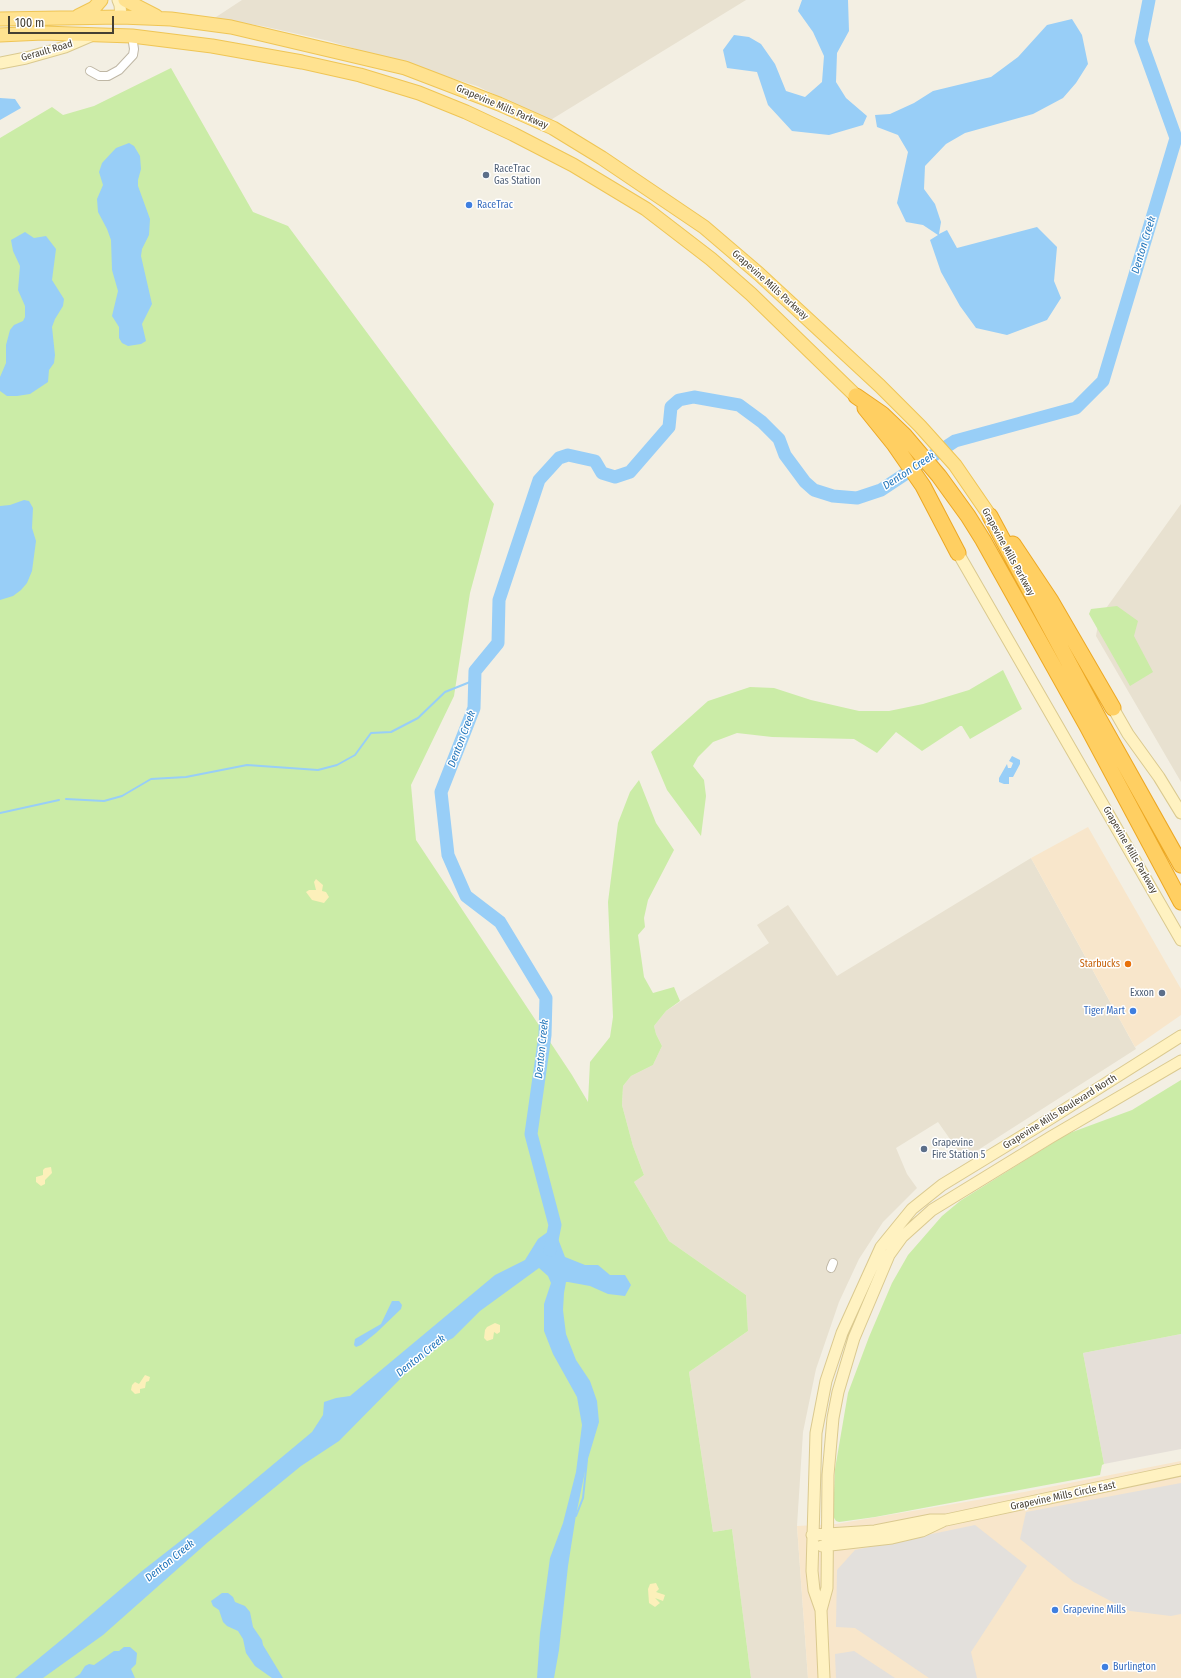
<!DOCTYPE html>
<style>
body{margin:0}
#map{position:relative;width:1181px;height:1678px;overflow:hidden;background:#f3efe3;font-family:"Fira Sans Condensed",sans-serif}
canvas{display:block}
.scale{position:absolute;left:8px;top:16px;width:106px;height:18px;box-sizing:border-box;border:2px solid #453f32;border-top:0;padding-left:5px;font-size:12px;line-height:14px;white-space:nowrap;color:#453f32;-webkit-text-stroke:3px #fff;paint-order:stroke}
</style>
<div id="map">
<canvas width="1181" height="1678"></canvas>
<div class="scale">100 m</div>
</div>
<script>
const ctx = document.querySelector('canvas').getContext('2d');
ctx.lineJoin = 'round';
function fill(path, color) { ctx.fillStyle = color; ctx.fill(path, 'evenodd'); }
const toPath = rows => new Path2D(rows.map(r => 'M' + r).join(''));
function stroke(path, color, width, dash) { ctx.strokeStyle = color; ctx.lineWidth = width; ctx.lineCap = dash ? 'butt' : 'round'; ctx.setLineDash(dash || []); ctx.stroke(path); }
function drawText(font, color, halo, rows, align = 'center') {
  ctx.font = font + ' "Fira Sans Condensed",sans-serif'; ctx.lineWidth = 3; ctx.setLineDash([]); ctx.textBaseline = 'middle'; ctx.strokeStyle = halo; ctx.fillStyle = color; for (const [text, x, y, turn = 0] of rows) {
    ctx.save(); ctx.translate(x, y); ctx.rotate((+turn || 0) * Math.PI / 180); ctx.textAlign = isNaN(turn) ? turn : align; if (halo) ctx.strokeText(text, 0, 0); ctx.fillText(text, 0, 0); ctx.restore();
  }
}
fill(toPath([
 [242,0,746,0,549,121,477,86,422,69,329,41,262,26,213,19],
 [1181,504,1181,782,1096,636,1099,618],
 [1031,858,1136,1049,964,1159,938,1122,896,1148,907,1174,917,1188,883,1222,859,1259,839,1302,816,1369,803,1432,797,1526,808,1678,751,1678,732,1529,713,1532,689,1372,748,1331,746,1295,669,1241,634,1182,644,1175,633,1146,622,1105,623,1086,631,1076,653,1065,662,1046,656,1034,654,1026,666,1011,769,943,757,925,788,905,837,976]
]), '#e8e1d0');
fill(toPath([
 [1088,827,1181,989,1181,1015,1135,1047,1031,858],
 [1181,1461,1181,1678,808,1678,797,1526,836,1524,1024,1492]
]), '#f8e6cb');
fill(toPath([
 [1181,1334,1181,1449,1104,1464,1083,1353]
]), '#e5dfd8');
fill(toPath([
 [171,68,253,212,288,226,494,504,470,593,454,696,411,785,416,840,572,1075,588,1102,590,1062,610,1037,613,1017,608,902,618,823,630,792,639,780,656,823,674,850,648,900,644,918,645,927,638,935,644,977,653,993,674,987,680,1001,666,1011,654,1026,656,1034,662,1046,653,1065,631,1076,623,1086,622,1105,633,1146,644,1175,634,1182,669,1241,746,1295,748,1331,689,1372,713,1532,732,1529,751,1678,0,1678,0,138,52,107,63,115,94,106],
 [1117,606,1138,621,1134,636,1153,672,1130,686,1089,614,1091,609],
 [1003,670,1022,709,970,739,962,726,960,726,922,751,896,732,877,753,854,739,772,737,737,733,713,742,698,757,693,766,704,780,706,796,701,836,667,790,651,752,708,701,750,687,774,688,811,700,859,711,889,711,923,704,969,690],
 [1181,1080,1181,1334,1083,1353,1104,1464,1102,1465,1100,1475,875,1517,839,1522,836,1521,833,1516,835,1469,848,1393,869,1337,892,1283,908,1255,942,1216,960,1201,1067,1134,1132,1110]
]), '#cbeca7');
fill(toPath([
 [316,879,323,885,322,891,326,892,329,897,324,903,312,900,306,892,309,890,316,890,314,882],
 [51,1167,52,1173,45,1180,45,1184,41,1186,36,1182,36,1177,43,1175,43,1170,45,1168],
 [495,1323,500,1325,500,1332,497,1334,494,1332,493,1339,487,1341,484,1338,485,1330,487,1327],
 [145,1375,150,1377,149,1381,146,1382,145,1388,140,1389,140,1393,135,1394,131,1390,132,1385,135,1382,139,1384],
 [656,1583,659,1589,656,1592,665,1595,663,1601,655,1598,660,1603,655,1607,649,1603,648,1589,650,1584]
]), '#fcf0ba');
fill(toPath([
 [1181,1483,1181,1614,1171,1616,1130,1611,1074,1582,1020,1539,1026,1512],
 [975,1525,1027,1566,971,1652,977,1678,929,1678,855,1628,836,1627,837,1570,855,1550],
 [854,1651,895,1678,836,1678,835,1654]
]), '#e3e0dc');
fill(toPath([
 [802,0,848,0,849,31,837,53,836,82,846,98,867,116,863,125,829,135,792,131,768,105,757,72,727,68,723,50,734,35,749,37,761,44,775,64,786,91,805,97,822,82,824,56,813,32,798,11],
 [1072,19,1082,35,1088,64,1076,83,1063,98,1033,114,965,133,946,144,925,166,924,189,935,204,941,222,939,234,947,230,957,248,1037,227,1057,247,1054,281,1061,298,1047,320,1007,335,976,328,960,306,941,272,930,240,938,235,923,225,906,222,897,203,908,152,898,135,877,127,875,115,890,114,914,103,933,91,991,77,1018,57,1047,25],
 [0,98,15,99,21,108,0,120],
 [129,143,134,146,140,156,141,169,138,180,138,186,150,219,149,235,142,249,141,256,152,304,142,324,146,341,141,344,128,346,122,343,119,338,119,327,112,316,118,291,112,270,111,240,107,229,98,212,97,199,103,185,99,172,102,163,116,148],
 [25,232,34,238,46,236,56,249,52,280,64,299,63,306,55,319,52,327,55,355,54,363,49,370,48,382,30,394,17,396,7,396,0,391,0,377,6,363,6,345,10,330,14,325,23,321,25,317,25,306,18,290,20,266,13,251,11,240],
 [24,500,29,501,33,508,32,528,36,541,32,571,27,583,21,590,13,596,0,600,0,506,10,505],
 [1012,756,1020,760,1020,764,1013,777,1009,777,1009,784,1004,784,999,782,999,778,1007,764,1008,768,1011,768,1013,763,1009,761],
 [549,1231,557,1236,565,1257,585,1265,598,1265,610,1275,625,1275,631,1285,625,1296,608,1294,590,1286,568,1282,566,1282,564,1293,563,1310,566,1334,576,1360,590,1381,597,1401,599,1422,587,1462,576,1515,568,1566,559,1650,554,1678,537,1678,540,1633,550,1558,563,1523,576,1472,582,1425,577,1397,553,1354,544,1331,544,1304,551,1283,548,1276,539,1268,480,1311,453,1338,445,1342,409,1370,339,1441,301,1466,208,1542,103,1635,43,1678,15,1678,66,1636,142,1571,197,1528,312,1432,323,1415,324,1402,336,1398,350,1396,495,1275,525,1260,538,1239],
 [392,1301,399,1301,402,1305,401,1309,376,1333,361,1345,356,1347,354,1345,355,1339,381,1324],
 [222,1593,228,1593,233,1597,235,1602,245,1606,250,1612,253,1627,262,1640,263,1645,283,1678,272,1678,255,1666,246,1653,243,1639,238,1631,227,1626,223,1622,219,1610,213,1606,211,1601],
 [124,1647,130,1647,137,1653,136,1664,131,1669,135,1678,74,1678,80,1674,85,1666,89,1664,94,1665,114,1651,119,1651]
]), '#98cef7');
stroke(toPath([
 [66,799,104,801,122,796,151,779,186,777,247,765,318,770,337,765,355,755,371,733,391,732,418,718,445,692,475,680],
 [0,813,59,800],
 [576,1516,583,1498,587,1460]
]), '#98cef7', 2);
stroke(toPath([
 [550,1250,555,1225,531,1134,545,1035,546,998,500,922,466,896,448,855,441,792,474,708,475,671,498,643,499,600,539,480,559,458,568,455,595,461,602,473,615,477,630,472,669,427,671,407,679,400,694,397,739,405,762,422,779,439,785,455,805,482,814,490,833,496,857,498,881,490,955,441,1076,408,1103,381,1176,138,1141,41,1149,0]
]), '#98cef7', 13);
const street = toPath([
 [90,71,99,76,108,76,119,70,133,55,134,49,132,36],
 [831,1268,833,1263]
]);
const secondary = toPath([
 [118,0,120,5,121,17],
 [0,63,26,58,65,47,93,35],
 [958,553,1181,940],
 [1113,708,1128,734,1159,777,1181,813],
 [812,1535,875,1531,931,1520,946,1520,1181,1470],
 [822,1546,892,1538,922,1531,943,1521],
 [821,1610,827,1588,828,1475,833,1418,838,1392,854,1338,889,1255,902,1237,932,1210,1051,1137,1181,1061],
 [824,1678,821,1610,814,1590,812,1571,816,1433,826,1381,842,1333,881,1247,912,1209,942,1185,1037,1127,1181,1036]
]);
const primary = toPath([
 [125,0,156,16],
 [78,16,94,8,101,0],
 [0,19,121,17,171,19,231,27,405,68,499,104,553,128,602,158,704,227,759,274,880,386,920,426,955,465,990,516],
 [0,35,43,33,132,36,212,46,302,62,360,75,419,93,466,112,513,134,573,165,646,209,711,259,751,294,856,396]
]);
const highway = toPath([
 [856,396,882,414,905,436,939,476,968,516,983,540,1087,726,1181,902],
 [865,408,894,444,923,486,958,553],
 [990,516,1098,717,1181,865],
 [1013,544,1051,601,1113,708]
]);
stroke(street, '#bfb7a5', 10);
stroke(secondary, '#dac98f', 13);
stroke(primary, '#efc555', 15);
stroke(highway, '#eca824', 17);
stroke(street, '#fff', 8);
stroke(secondary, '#fff2c1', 11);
stroke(primary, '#ffe290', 13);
stroke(highway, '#ffcf62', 15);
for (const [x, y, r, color] of [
 [486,175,4,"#5c6f8a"],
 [469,205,4,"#3f7fe0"],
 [1128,964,4,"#e8710a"],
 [1162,993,4,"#5c6f8a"],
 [1133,1011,4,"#3f7fe0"],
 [924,1149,4,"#5c6f8a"],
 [1055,1610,4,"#3f7fe0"],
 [1105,1667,4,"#3f7fe0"]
]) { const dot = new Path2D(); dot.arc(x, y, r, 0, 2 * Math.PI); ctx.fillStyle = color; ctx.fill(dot); stroke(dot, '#fff', 1.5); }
drawText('10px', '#453f32', '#fff', [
 ["Gerault Road",47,51,-16],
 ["Grapevine Mills Parkway",502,107,23],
 ["Grapevine Mills Parkway",770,285,42],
 ["Grapevine Mills Parkway",1008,552,61],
 ["Grapevine Mills Parkway",1130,850,60],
 ["Grapevine Mills Boulevard North",1060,1112,-32],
 ["Grapevine Mills Circle East",1063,1496,-12]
]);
drawText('10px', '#4e5e75', '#fff', [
 ["RaceTrac",494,169],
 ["Gas Station",494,181],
 ["Exxon",1154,993,"right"],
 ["Grapevine",932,1143],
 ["Fire Station 5",932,1155]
], 'left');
drawText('10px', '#366cbe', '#fff', [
 ["RaceTrac",477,205],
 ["Tiger Mart",1125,1011,"right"],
 ["Grapevine Mills",1063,1610],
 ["Burlington",1113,1667]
], 'left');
drawText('10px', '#c56008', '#fff', [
 ["Starbucks",1120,964]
], 'right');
drawText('italic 11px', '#2276bb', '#fff', [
 ["Denton Creek",1144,245,-73],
 ["Denton Creek",909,471,-33],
 ["Denton Creek",462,739,-69],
 ["Denton Creek",542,1049,-84],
 ["Denton Creek",421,1356,-39],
 ["Denton Creek",170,1561,-39]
]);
</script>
